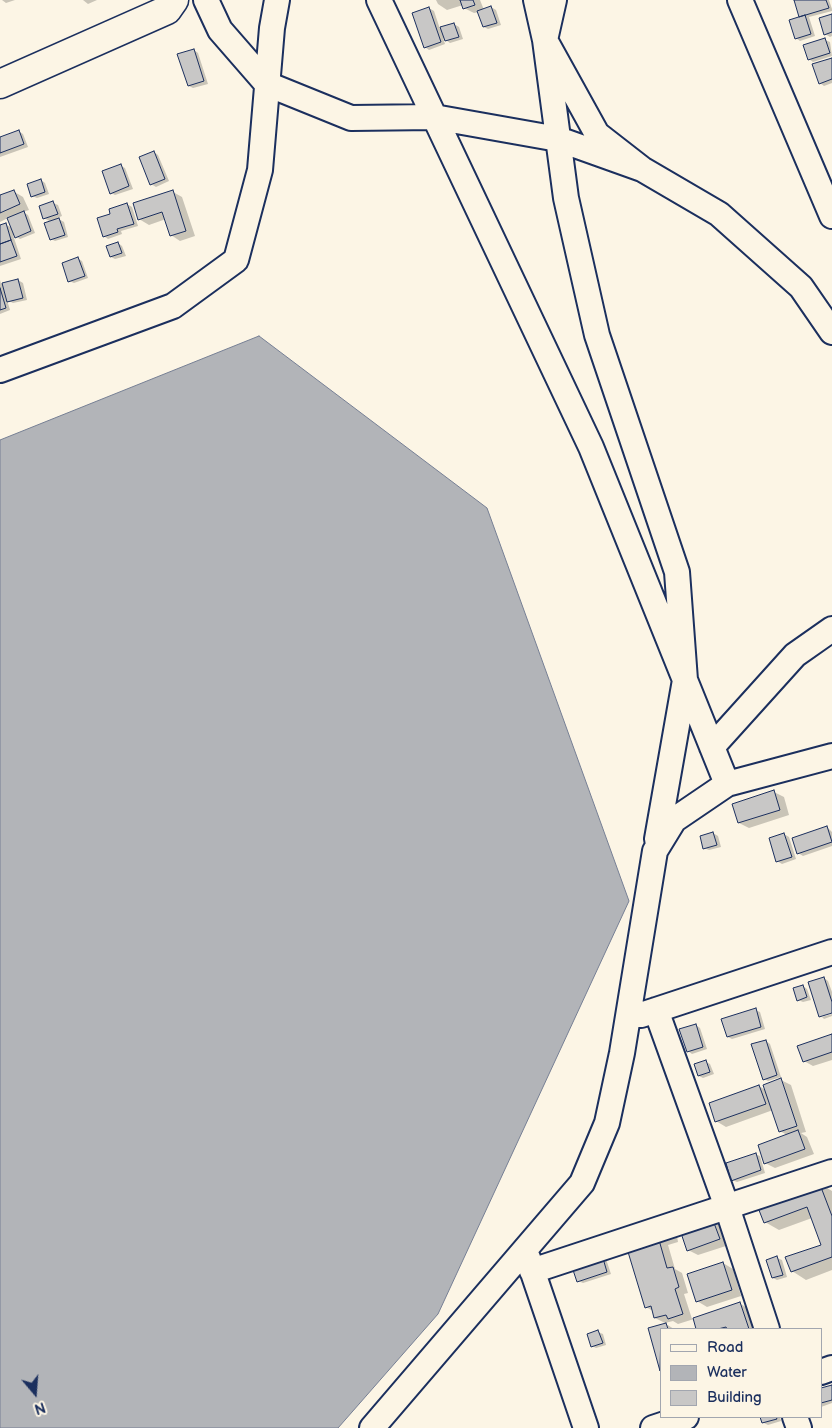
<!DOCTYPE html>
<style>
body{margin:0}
#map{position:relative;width:832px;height:1428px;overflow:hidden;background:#fcf5e5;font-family:"Balsamiq Sans",sans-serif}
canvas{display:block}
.legend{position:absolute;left:660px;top:1328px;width:162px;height:90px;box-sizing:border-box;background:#fcf5e5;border:1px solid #a2a6af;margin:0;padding:6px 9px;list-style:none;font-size:15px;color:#1b2f5e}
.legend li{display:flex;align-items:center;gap:10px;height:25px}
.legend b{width:25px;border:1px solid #a2a6af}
.north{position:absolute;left:10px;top:1368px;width:50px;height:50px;-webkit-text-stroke:4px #fcf5e5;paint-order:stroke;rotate:162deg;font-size:14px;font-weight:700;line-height:20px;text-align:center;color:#1b2f5e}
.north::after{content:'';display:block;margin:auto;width:18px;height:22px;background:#1b2f5e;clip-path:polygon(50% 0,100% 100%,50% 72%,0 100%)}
</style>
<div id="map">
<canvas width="832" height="1428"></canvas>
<ul class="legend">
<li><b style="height:6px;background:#fcf5e5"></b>Road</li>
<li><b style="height:14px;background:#b2b4b8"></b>Water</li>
<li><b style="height:14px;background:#c8c7c6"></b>Building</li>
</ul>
<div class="north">N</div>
</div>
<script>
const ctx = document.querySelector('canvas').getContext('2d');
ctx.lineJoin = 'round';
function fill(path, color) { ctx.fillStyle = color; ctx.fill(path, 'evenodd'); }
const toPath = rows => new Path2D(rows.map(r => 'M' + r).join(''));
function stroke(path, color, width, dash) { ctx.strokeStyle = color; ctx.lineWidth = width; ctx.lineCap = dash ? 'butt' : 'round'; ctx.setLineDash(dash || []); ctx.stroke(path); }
const water = toPath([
 [259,336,487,508,629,901,438,1314,338,1428,0,1428,0,440,259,336]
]);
fill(water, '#b2b4b8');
stroke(water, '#767f94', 1);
fill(toPath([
 [2,0,15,0,6,3],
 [83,0,97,0,88,4],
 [436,0,480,0,484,10,491,7,496,10,501,25,488,29,484,27,479,12,474,13,464,8,463,5,447,10,438,4],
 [798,0,829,0,832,9,832,11,809,17,815,36,800,41,796,38,800,18],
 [429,8,434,11,440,29,454,24,459,27,463,39,450,43,443,38,445,44,429,50,425,47],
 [832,15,832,36,830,37,825,34],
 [825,40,830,42,832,56,813,62,809,59],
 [194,50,198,53,208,84,193,88,189,86],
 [832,59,832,83,824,86,820,83],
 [18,131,23,134,28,147,0,157,0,138],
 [154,152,158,155,169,181,156,187,151,184],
 [121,166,125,168,133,189,115,195,111,193],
 [41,180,45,183,49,194,37,198,32,196],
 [13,191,23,197,29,210,23,212,28,215,35,233,20,239,13,235,21,259,0,266,0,226,5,224,12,228,8,218,0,222,0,197],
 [173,192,182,197,195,236,180,241,171,235,166,219,149,225,139,219],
 [53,203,58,205,62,216,57,218,64,222,68,237,55,241,51,239,51,222,44,218],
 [127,204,132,207,138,226,121,231,122,234,108,239,104,236,112,214],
 [118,243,122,246,126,256,115,259,111,257],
 [77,258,82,261,88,278,74,283,69,281],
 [0,280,1,284,18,280,23,283,27,300,13,303,7,300,10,310,0,314],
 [774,792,784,797,789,815,749,828,739,823],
 [827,827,832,832,832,846,803,856,798,853],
 [713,833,718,836,721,847,709,850,704,848],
 [784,834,789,837,796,859,782,864,777,861],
 [824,978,828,981,832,992,832,1012,822,1015,822,1017,820,1016],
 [803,986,807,989,811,1000,803,1002,798,1000],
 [755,1010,760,1012,765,1029,732,1039,728,1037],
 [832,1014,832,1016,824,1019,822,1017],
 [696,1025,700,1028,707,1049,692,1054,688,1051],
 [832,1035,832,1060,813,1066,804,1061],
 [766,1041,770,1044,781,1077,768,1081,764,1079],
 [706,1062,710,1064,714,1074,703,1078,699,1076],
 [781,1080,791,1085,806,1132,801,1133,807,1137,814,1154,775,1168,765,1163,787,1135,780,1131,773,1110,726,1127,716,1121,759,1086,767,1091],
 [755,1154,760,1156,765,1173,737,1182,732,1180],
 [819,1183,832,1191,832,1270,806,1280,792,1271,823,1245,812,1218,779,1230,765,1222],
 [711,1217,721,1222,729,1245,698,1255,688,1250],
 [667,1231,677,1236,678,1242,668,1245,675,1269,682,1273,688,1293,684,1294,692,1319,739,1303,749,1309,756,1329,698,1329,694,1319,678,1324,673,1321,665,1323,655,1318,653,1311,646,1307,626,1243],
 [777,1258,782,1260,787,1277,777,1280,773,1278],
 [606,1259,611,1274,583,1283,578,1281,573,1265],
 [723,1263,733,1269,741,1296,707,1307,697,1301],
 [666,1324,674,1329,661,1329,661,1368,649,1329],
 [598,1332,603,1334,606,1345,596,1348,592,1346],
 [832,1386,832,1403,821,1407,821,1389],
 [762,1417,780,1417,781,1421,768,1425,764,1423]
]), '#0003');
const building = toPath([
 [460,0,473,0,475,5,463,9,460,0],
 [794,0,826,0,829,8,799,17,794,0],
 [491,6,497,23,483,27,477,11,491,6],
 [429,7,441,42,424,48,412,13,429,7],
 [832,14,832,32,824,35,819,18,832,14],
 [805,15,811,34,795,39,789,20,805,15],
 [454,23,459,37,445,41,440,27,454,23],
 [825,38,830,53,808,60,803,45,825,38],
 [194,49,204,81,188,86,177,54,194,49],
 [832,58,832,79,819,84,812,64,832,58],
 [19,130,24,144,0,153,0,137,19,130],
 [154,151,165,179,150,185,139,157,154,151],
 [121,164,129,186,110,194,102,171,121,164],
 [41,179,45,192,31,197,27,184,41,179],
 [14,190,20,204,0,213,0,195,14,190],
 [173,190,186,231,170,236,162,212,138,220,133,203,173,190],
 [53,201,58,214,43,219,39,206,53,201],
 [127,203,134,224,117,229,118,232,103,237,97,218,110,214,109,209,127,203],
 [24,211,31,231,15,238,7,218,24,211],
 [59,218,65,235,50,240,44,223,59,218],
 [6,223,11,240,0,244,0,225,6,223],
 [11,240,17,256,0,262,0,244,11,240],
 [118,242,122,253,110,257,106,246,118,242],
 [78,257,85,276,68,282,62,263,78,257],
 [18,279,23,298,7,302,2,283,18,279],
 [0,288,6,308,0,310,0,288],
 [774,790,780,810,738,823,732,804,774,790],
 [827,826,832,842,797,854,792,838,827,826],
 [713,832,717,845,703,849,700,836,713,832],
 [784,833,792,857,776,862,769,838,784,833],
 [824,977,832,1002,832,1013,819,1017,808,982,824,977],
 [803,985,807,997,797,1001,793,988,803,985],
 [756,1008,761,1027,727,1037,721,1019,756,1008],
 [696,1024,703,1047,687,1052,679,1029,696,1024],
 [832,1034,832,1052,803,1062,797,1046,832,1034],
 [766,1040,777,1075,763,1080,751,1044,766,1040],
 [706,1060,710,1072,698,1076,694,1064,706,1060],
 [781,1078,797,1126,779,1132,763,1085,781,1078],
 [759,1085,766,1104,715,1122,709,1103,759,1085],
 [798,1130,805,1149,764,1164,758,1145,798,1130],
 [756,1153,761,1170,731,1181,726,1163,756,1153],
 [819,1182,832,1216,832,1257,791,1272,785,1257,821,1245,807,1207,764,1223,757,1205,819,1182],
 [711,1215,720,1239,687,1251,679,1227,711,1215],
 [659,1240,667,1268,673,1267,679,1287,675,1289,683,1314,668,1319,666,1315,654,1318,651,1306,645,1308,625,1242,659,1240],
 [602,1255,607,1272,577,1282,571,1264,602,1255],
 [777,1256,783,1275,772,1278,766,1260,777,1256],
 [723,1262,732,1290,696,1302,687,1274,723,1262],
 [740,1302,749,1329,727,1329,726,1327,718,1329,696,1329,693,1318,740,1302],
 [666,1323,668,1329,661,1329,660,1371,648,1328,666,1323],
 [598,1330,603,1343,591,1347,587,1334,598,1330],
 [832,1385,832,1400,821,1403,821,1388,832,1385],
 [760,1417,776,1417,777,1419,762,1423,760,1417]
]);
fill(building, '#c8c7c6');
stroke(building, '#1b2f5e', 1);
const street = toPath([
 [206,0,220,30,267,84,351,118,434,117,558,139,642,169],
 [379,0,591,447,727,784],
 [536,0,545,40,566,198,597,335,677,572,685,680,657,839],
 [554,0,545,40,597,134,642,169,719,214,801,287,832,332],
 [740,0,832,216],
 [0,370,173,306,236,260,260,170,272,28,277,0],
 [712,747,795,655,832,629],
 [656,1010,727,1207,767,1329],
 [641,1015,832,952],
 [528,1258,586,1428],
 [532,1271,832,1172],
 [821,1372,832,1368],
 [795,1417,799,1428],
 [372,1428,582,1183,607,1123,622,1053,655,851,674,820,727,784,832,756],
 [653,1428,686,1417]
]);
const secondary = toPath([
 [0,84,167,10,174,0]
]);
stroke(street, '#1b2f5e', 28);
stroke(secondary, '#1b2f5e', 31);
stroke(street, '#fcf5e5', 24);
stroke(secondary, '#fcf5e5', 28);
</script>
